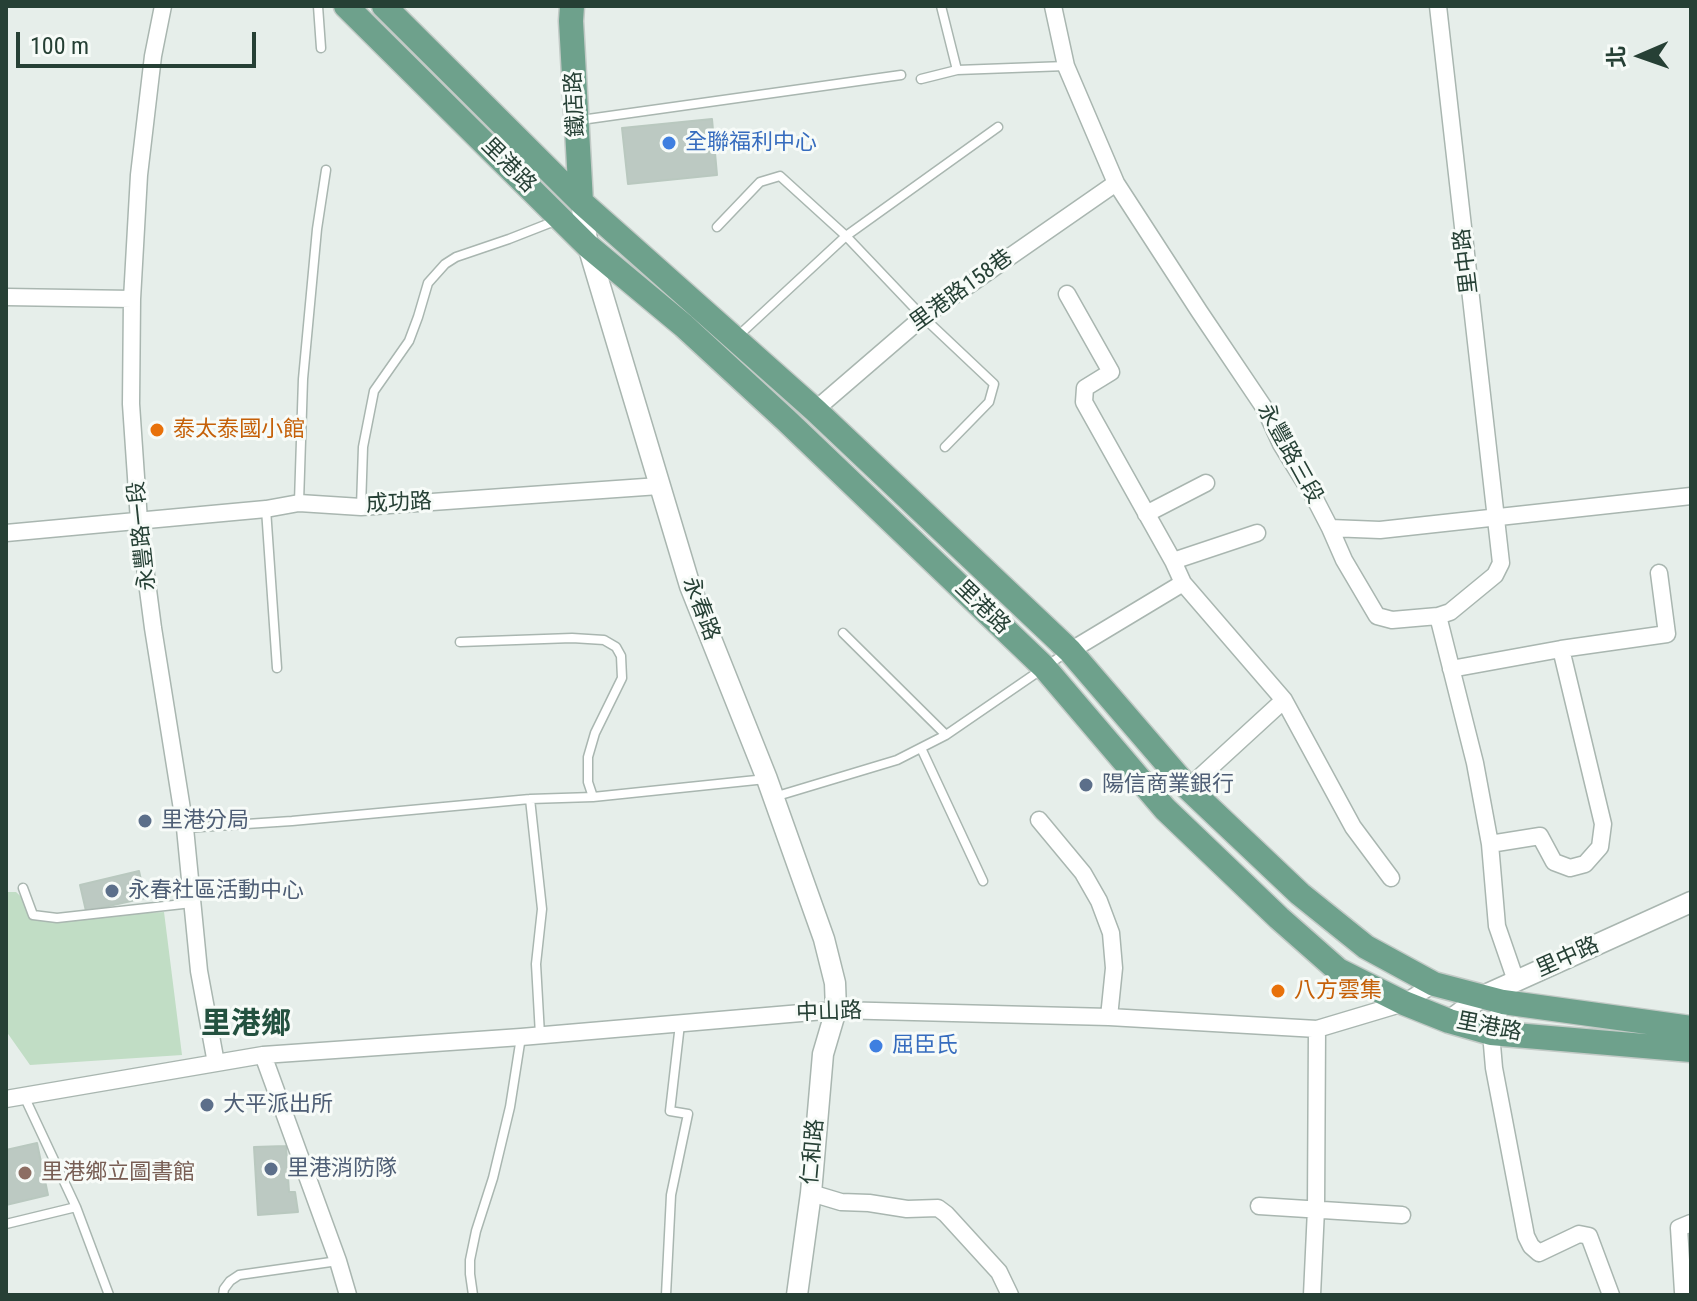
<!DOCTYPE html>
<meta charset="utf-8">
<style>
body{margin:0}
#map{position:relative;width:1697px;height:1301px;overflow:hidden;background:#e6eeea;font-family:"Roboto Condensed","Noto Sans TC",sans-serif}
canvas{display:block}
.frame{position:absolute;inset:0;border:8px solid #264035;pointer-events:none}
.north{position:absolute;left:1601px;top:16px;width:80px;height:80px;-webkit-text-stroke:6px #f7fbf8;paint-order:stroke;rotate:268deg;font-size:22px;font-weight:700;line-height:32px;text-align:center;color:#264035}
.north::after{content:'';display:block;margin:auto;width:28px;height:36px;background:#264035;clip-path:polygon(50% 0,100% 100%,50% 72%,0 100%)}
.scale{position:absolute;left:16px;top:32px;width:240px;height:36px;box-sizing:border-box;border:4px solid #264035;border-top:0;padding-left:10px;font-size:24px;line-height:28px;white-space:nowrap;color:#264035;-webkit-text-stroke:6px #f7fbf8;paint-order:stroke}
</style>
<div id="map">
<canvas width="1697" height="1301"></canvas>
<div class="frame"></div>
<div class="north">北</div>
<div class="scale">100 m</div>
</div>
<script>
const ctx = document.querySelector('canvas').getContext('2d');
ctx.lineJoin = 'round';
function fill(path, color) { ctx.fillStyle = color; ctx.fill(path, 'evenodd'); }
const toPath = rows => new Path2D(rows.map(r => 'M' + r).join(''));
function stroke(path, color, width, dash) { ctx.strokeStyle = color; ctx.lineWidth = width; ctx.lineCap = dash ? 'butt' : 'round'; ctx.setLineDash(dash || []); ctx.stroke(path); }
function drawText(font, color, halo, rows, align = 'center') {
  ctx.font = font + ' "Roboto Condensed","Noto Sans TC",sans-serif'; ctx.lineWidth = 6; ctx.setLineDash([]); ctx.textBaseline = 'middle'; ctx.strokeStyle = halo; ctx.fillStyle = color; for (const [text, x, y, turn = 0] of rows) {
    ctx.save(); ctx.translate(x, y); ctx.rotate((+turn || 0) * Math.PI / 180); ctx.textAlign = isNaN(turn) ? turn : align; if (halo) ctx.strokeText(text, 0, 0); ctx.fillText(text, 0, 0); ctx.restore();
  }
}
fill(toPath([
 [6,892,16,892,45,919,164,912,182,1055,30,1065,6,1031]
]), '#c1ddc5');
const building = toPath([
 [712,119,717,175,628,184,622,128,712,119],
 [139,871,145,898,86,911,80,885,139,871],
 [37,1143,48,1195,6,1205,6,1150,37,1143],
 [286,1146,289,1192,295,1192,298,1212,258,1215,254,1147,286,1146]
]);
fill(building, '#bcc9c2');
stroke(building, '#b9c8bf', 2);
const service = toPath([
 [318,6,321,48],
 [941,6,957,70],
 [921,79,957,70,1066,66],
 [581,120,901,75],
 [717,227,760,182,780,176,846,236,923,317,994,384,989,402,945,447],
 [738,336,846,236,998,127],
 [299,502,303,379,317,229,326,170],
 [361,507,363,447,374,391,409,341,418,317,428,283,445,264,456,257,509,239,555,221],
 [266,509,277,668],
 [843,633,946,735],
 [460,642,572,638,604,640,616,647,621,656,622,678,595,733,588,757,588,782,593,797],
 [921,748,983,881],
 [774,797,897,760,946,735,1067,652],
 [530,799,542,909,536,964,540,1035],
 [185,828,292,821,530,799,593,797,766,779],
 [23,888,33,915,57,918,192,903],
 [24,1096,76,1207,109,1295],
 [6,1224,76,1207],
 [223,1295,224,1289,230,1281,239,1275,338,1261],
 [473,1295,470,1274,470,1260,476,1231,493,1178,510,1107,521,1037],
 [666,1295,671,1195,688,1114,670,1111,680,1024]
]);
const minor = toPath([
 [163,6,153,56,139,175,132,299,131,404,139,521,153,628,185,828,199,971,216,1063],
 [1053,6,1066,66,1116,183,1199,311,1265,409,1281,444,1315,499,1330,528,1380,530,1691,496],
 [1067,294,1111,372,1085,388,1084,402,1173,561,1183,583,1284,700,1353,827,1391,878],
 [6,297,132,299],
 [815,410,923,317,1116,183],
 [1146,514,1206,483],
 [1330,528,1344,560,1377,616,1392,620,1438,616,1450,612,1495,575,1501,563,1438,6],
 [6,533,266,509,299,503,361,507,659,486],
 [1173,561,1257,533],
 [1438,616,1475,763,1490,844,1497,926,1516,981],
 [1070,651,1183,583],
 [1451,669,1561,649,1667,634,1659,573],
 [1188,788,1284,700],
 [1039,820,1083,873,1099,901,1111,933,1114,968,1109,1017],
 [1490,844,1540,836,1554,862,1570,868,1585,864,1600,847,1603,824,1561,649],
 [1503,1002,1491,1033,1494,1068,1526,1236,1531,1246,1539,1253,1579,1234,1589,1236,1611,1295],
 [263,1055,338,1261,348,1295],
 [6,1099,263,1055,521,1037,836,1010,1109,1017,1317,1029,1404,1003,1434,984],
 [811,1193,841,1202,869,1203,907,1209,938,1208,946,1214,999,1272,1010,1295],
 [1259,1206,1402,1215],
 [1683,1292,1679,1228,1691,1223],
 [1312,1295,1316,1209,1317,1029]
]);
const tertiary = toPath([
 [581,202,588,246,690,586,767,779,824,939,835,983,836,1010,823,1054,811,1193,797,1295],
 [1449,1021,1483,996,1691,902]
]);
const primary = toPath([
 [346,6,588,246,684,326,786,420,1044,667,1165,809,1279,918,1338,970,1404,1003,1449,1021,1491,1033,1691,1050],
 [384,6,581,202,815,410,1070,651,1188,788,1300,894,1366,947,1434,984,1503,1002,1691,1028],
 [572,6,571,21,581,202]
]);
stroke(service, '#a9b6b0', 11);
stroke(minor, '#a9b6b0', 19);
stroke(tertiary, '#a9b6b0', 23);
stroke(primary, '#c2cac6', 27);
stroke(service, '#fff', 8);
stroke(minor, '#fff', 16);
stroke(tertiary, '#fff', 20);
stroke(primary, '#6ea18c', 24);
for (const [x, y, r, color] of [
 [669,143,8,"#3f7fe0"],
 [157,430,8,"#e8710a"],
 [1086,785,8,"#5c6f8a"],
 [145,821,8,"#5c6f8a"],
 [112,891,8,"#5c6f8a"],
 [1278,991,8,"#e8710a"],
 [876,1046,8,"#3f7fe0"],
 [207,1105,8,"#5c6f8a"],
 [271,1169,8,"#5c6f8a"],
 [25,1173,8,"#8d6e63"]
]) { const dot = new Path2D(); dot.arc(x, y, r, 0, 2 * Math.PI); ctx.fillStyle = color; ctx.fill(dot); stroke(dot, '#f7fbf8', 3); }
drawText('22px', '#264035', '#f7fbf8', [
 ["鐵店路",576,104,-93],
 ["里港路",508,166,45],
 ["里中路",1467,261,-97],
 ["里港路158巷",962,291,-36],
 ["永豐路三段",1289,454,61],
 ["成功路",399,504,-3],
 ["永豐路一段",143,536,-96],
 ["里港路",982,608,44],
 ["永春路",700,609,69],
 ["里中路",1568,958,-24],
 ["中山路",829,1013,-2],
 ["里港路",1489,1028,11],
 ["仁和路",814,1152,-85]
]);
drawText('22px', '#366cbe', '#f7fbf8', [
 ["全聯福利中心",685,143],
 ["屈臣氏",892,1046]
], 'left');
drawText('22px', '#c56008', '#f7fbf8', [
 ["泰太泰國小館",173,430],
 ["八方雲集",1294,991]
], 'left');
drawText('22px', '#4e5e75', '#f7fbf8', [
 ["陽信商業銀行",1102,785],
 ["里港分局",161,821],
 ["永春社區活動中心",128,891],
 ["大平派出所",223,1105],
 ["里港消防隊",287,1169]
], 'left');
drawText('22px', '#785e54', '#f7fbf8', [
 ["里港鄉立圖書館",41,1173]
], 'left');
drawText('bold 30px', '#23513f', '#f7fbf8', [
 ["里港鄉",246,1025]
]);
</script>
